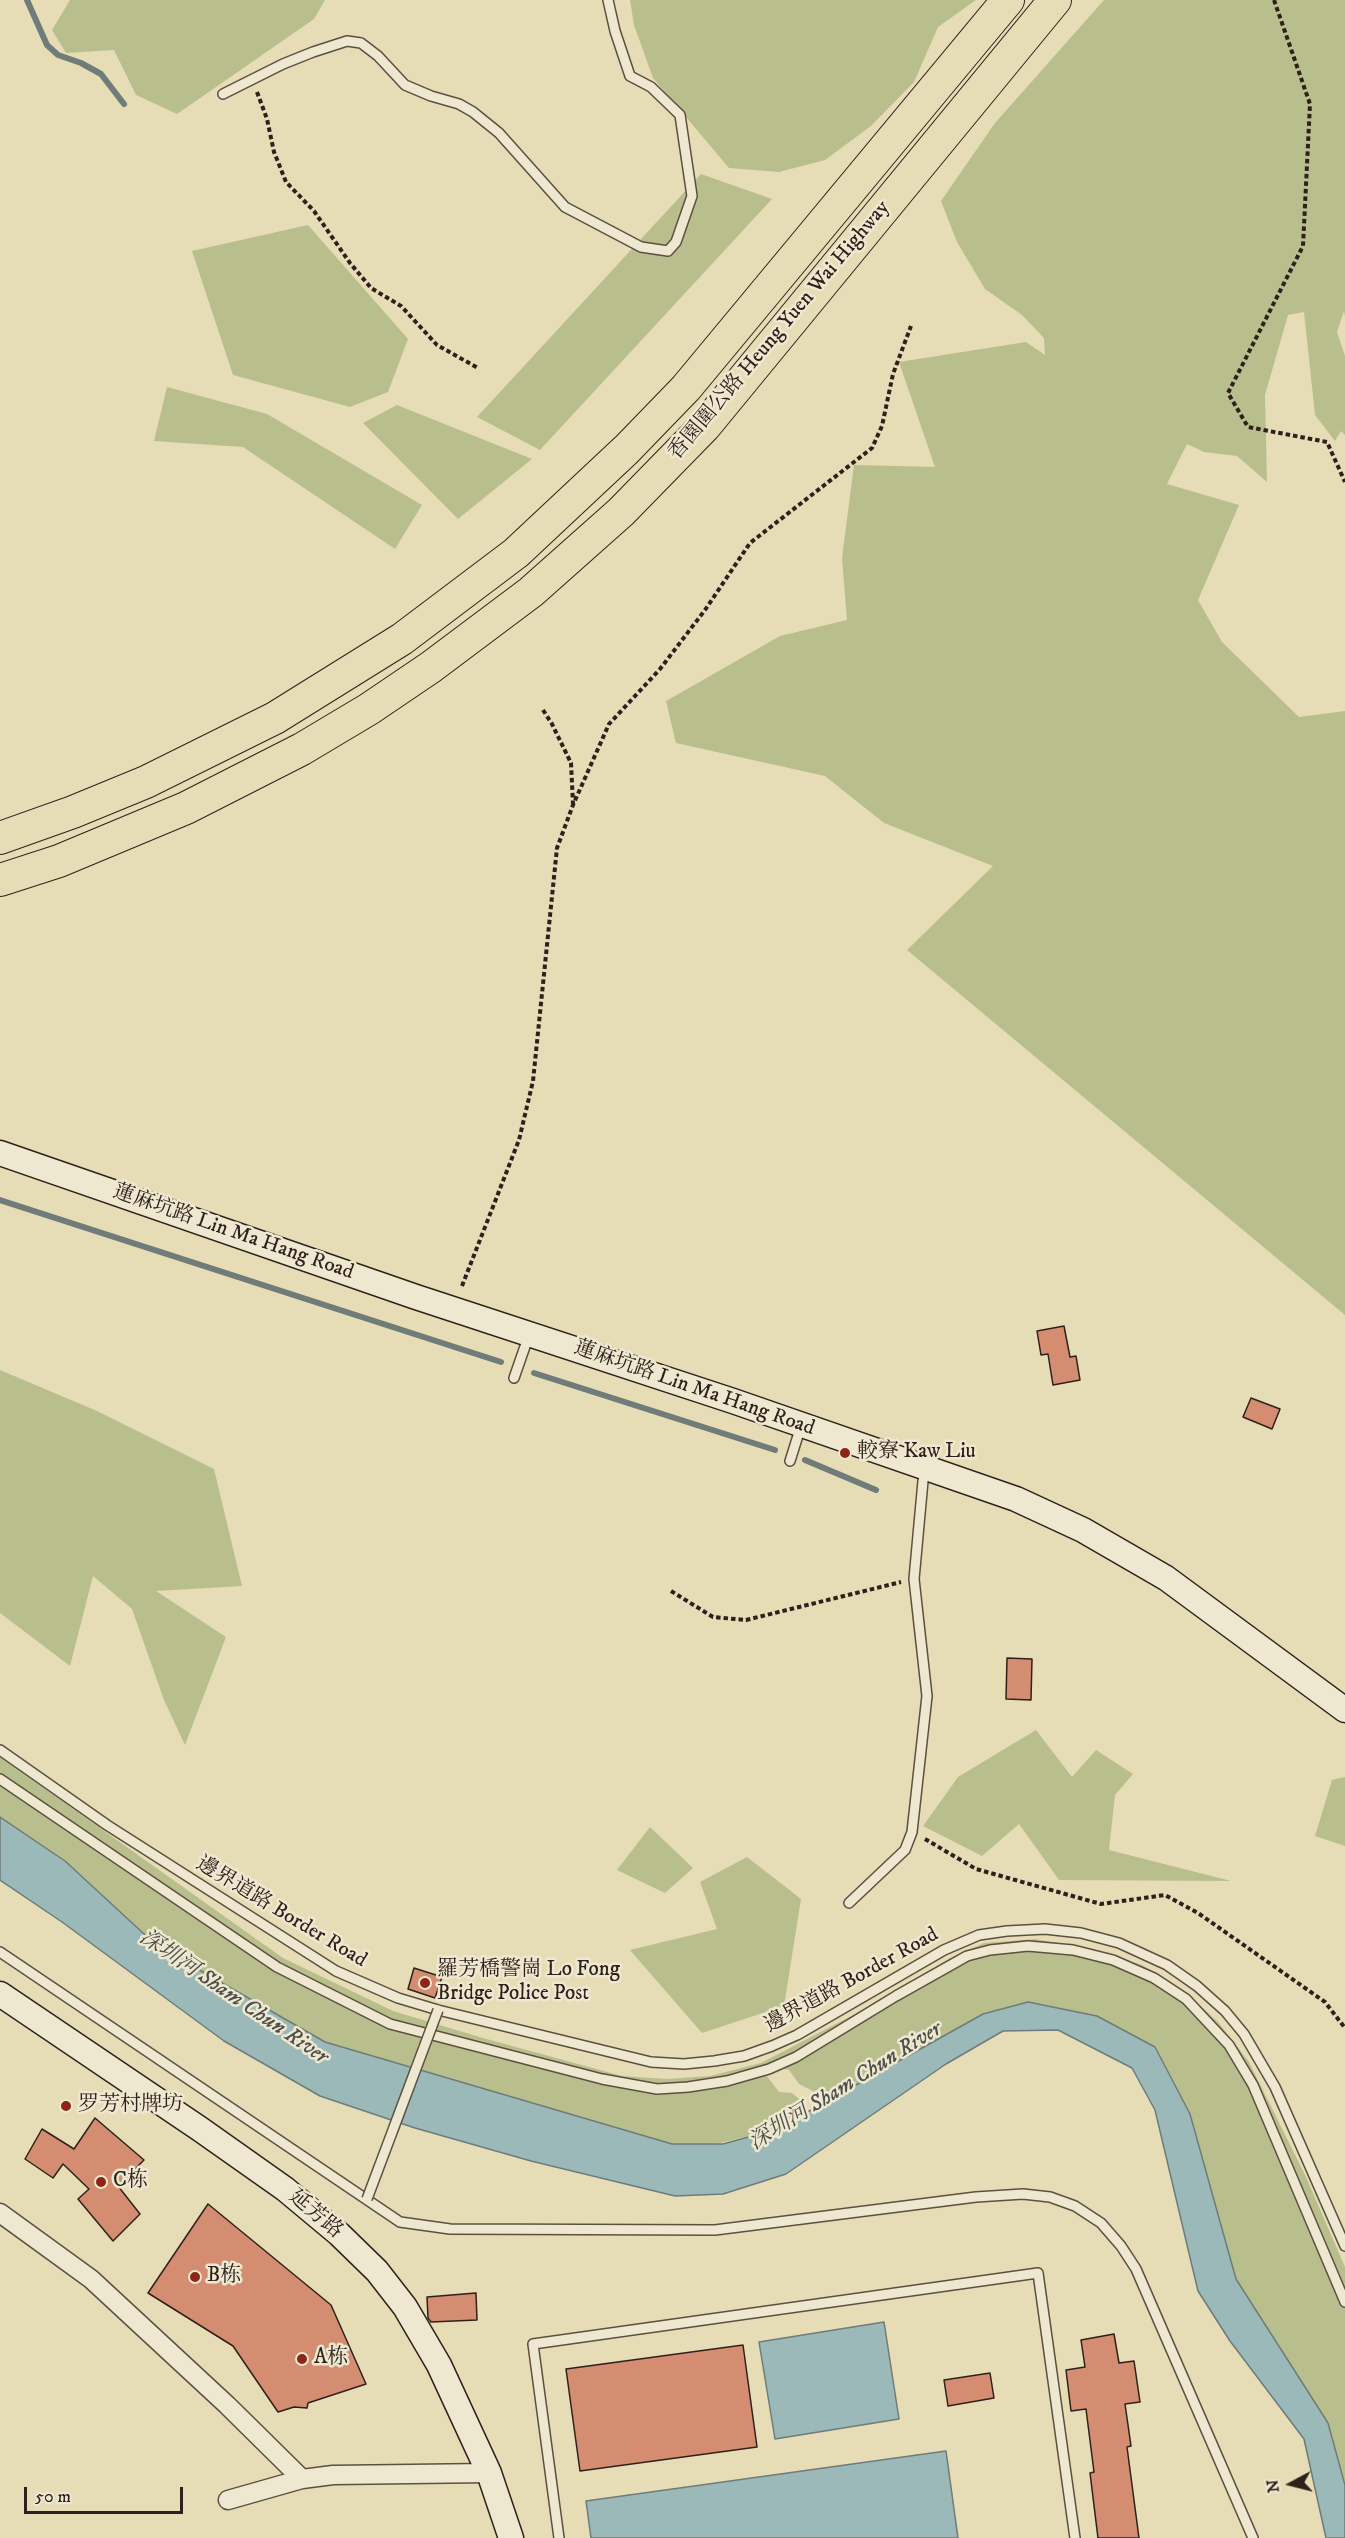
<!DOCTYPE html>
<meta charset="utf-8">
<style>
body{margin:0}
#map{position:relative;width:1345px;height:2538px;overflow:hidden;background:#e6dcb6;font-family:"IM FELL DW Pica",serif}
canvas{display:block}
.north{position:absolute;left:1261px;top:2454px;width:60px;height:60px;-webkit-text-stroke:4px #efe8d0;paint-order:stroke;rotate:263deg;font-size:16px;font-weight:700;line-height:24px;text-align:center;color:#2e211b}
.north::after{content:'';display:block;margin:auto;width:21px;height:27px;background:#2e211b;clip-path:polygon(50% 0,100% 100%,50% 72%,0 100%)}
.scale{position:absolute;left:24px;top:2487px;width:159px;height:27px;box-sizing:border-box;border:3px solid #2e211b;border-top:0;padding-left:8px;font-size:18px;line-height:21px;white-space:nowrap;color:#2e211b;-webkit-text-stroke:4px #efe8d0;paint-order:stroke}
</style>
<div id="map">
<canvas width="1345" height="2538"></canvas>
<div class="north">N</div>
<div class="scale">50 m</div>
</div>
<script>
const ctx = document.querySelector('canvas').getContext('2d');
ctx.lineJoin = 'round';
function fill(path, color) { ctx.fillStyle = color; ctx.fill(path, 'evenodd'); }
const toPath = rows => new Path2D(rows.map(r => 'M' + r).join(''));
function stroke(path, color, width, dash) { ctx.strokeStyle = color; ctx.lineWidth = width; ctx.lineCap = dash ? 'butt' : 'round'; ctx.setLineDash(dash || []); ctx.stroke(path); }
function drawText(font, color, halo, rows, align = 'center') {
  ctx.font = font + ' "IM FELL DW Pica","Noto Serif SC",serif'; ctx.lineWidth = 5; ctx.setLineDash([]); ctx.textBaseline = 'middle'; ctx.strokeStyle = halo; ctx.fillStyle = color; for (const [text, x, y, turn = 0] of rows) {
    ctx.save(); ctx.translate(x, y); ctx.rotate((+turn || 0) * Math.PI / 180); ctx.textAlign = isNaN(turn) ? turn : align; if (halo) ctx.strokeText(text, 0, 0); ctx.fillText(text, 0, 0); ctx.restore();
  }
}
fill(toPath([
 [70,0,325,0,314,19,177,114,136,95,114,50,66,53,52,30],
 [630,0,976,0,938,27,914,82,871,126,825,160,779,172,729,168,653,78,634,25],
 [1104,0,1345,0,1345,317,1344,311,1337,332,1345,356,1345,435,1341,431,1335,441,1315,415,1304,312,1288,315,1265,395,1267,482,1237,456,1204,452,1187,444,1167,484,1239,505,1198,600,1222,642,1299,717,1345,711,1345,1315,907,950,993,866,884,823,825,776,676,743,666,701,780,636,847,620,842,558,854,465,935,467,899,362,1026,342,1045,355,1044,338,1022,315,985,289,957,242,941,201,995,123],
 [701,174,772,199,540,450,477,417],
 [308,225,408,339,388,392,350,407,233,375,192,251],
 [167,387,267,414,422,505,395,549,243,447,154,441],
 [397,405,532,459,458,519,363,423],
 [0,1370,97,1411,214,1469,242,1586,156,1591,226,1637,185,1745,164,1700,132,1609,93,1576,70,1666,0,1613],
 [1036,1730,1072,1777,1096,1750,1133,1774,1115,1795,1109,1850,1231,1881,1059,1880,1019,1824,982,1856,923,1826,958,1777],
 [0,1757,283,1958,393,2011,483,2038,622,2076,667,2079,710,2076,761,2063,855,2014,952,1957,984,1943,1035,1939,1093,1949,1142,1965,1184,1991,1218,2022,1249,2062,1306,2177,1345,2267,1345,2485,1328,2423,1236,2279,1190,2114,1155,2047,1097,2016,987,2013,826,2102,813,2091,799,2084,789,2070,783,2069,766,2075,779,2092,792,2093,804,2103,806,2113,777,2129,716,2144,672,2144,322,2041,156,1945,61,1858,0,1821],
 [1345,1777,1345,1846,1315,1836,1332,1780],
 [650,1827,693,1868,665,1893,617,1870],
 [747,1857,801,1899,784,2006,702,2033,630,1950,717,1929,700,1882]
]), '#b8bf8c');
const water = toPath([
 [0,1817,65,1861,156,1945,325,2042,672,2144,723,2144,777,2129,983,2014,1028,2002,1097,2016,1155,2047,1190,2114,1236,2279,1328,2423,1345,2485,1345,2538,1326,2538,1304,2439,1230,2341,1198,2291,1155,2110,1132,2068,1058,2030,1003,2031,946,2064,786,2174,723,2194,675,2196,531,2161,415,2128,320,2096,224,2041,62,1922,0,1880,0,1817],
 [884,2322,899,2419,775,2439,759,2342,884,2322],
 [946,2451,958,2538,591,2538,586,2501,946,2451]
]);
fill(water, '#9ab9b8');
stroke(water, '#6f7c79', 1.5);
stroke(toPath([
 [27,0,47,45,58,55,81,63,101,74,124,104],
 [0,1200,501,1362],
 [534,1373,775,1450],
 [805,1460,876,1490]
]), '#6f7c79', 6);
const building = toPath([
 [1064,1326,1070,1357,1076,1356,1080,1380,1053,1385,1048,1354,1041,1355,1037,1331,1064,1326],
 [1251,1398,1280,1409,1272,1429,1243,1417,1251,1398],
 [1007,1658,1032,1659,1031,1700,1006,1699,1007,1658],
 [414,1968,442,1977,435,1998,408,1989,414,1968],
 [95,2118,144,2160,118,2186,140,2214,113,2241,78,2199,89,2189,63,2164,53,2178,25,2159,42,2129,74,2149,95,2118],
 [208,2204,331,2305,366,2384,308,2403,307,2408,294,2407,278,2412,233,2346,148,2293,208,2204],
 [476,2293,477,2320,431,2322,428,2318,427,2297,476,2293],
 [1114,2334,1119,2363,1134,2361,1140,2402,1125,2404,1131,2446,1127,2447,1139,2538,1098,2538,1090,2473,1094,2472,1086,2409,1071,2411,1066,2370,1085,2367,1081,2340,1114,2334],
 [743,2345,757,2447,580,2471,566,2369,743,2345],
 [990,2373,994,2398,948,2406,944,2380,990,2373]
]);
fill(building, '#d48d71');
stroke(building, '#2e211b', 1.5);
const lane = toPath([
 [223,94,283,64,313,52,347,41,361,43,378,56,405,85,431,96,459,104,473,112,499,133,565,207,641,247,668,251,676,242,692,196,680,115,651,87,630,76,615,31,608,0],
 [514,1378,529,1335],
 [790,1461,801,1426],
 [0,1750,107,1825,336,1971,398,1998,438,2010,651,2062,684,2064,714,2061,744,2056,772,2046,797,2035,944,1950,979,1935,1007,1931,1045,1929,1081,1933,1119,1943,1167,1965,1197,1986,1225,2011,1244,2034,1275,2087,1345,2246],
 [0,1779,277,1967,390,2024,602,2079,657,2089,688,2087,727,2081,769,2069,796,2057,896,1996,967,1956,990,1950,1028,1946,1073,1950,1113,1960,1154,1978,1186,1999,1229,2045,1253,2085,1345,2302],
 [849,1903,905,1850,912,1832,927,1696,914,1579,923,1481,926,1468],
 [0,1952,400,2222,450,2229,715,2230,976,2197,1023,2194,1050,2197,1075,2206,1101,2223,1121,2246,1136,2269,1253,2538],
 [559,2538,533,2344,1038,2273,1075,2538]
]);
const street = toPath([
 [0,2213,91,2279,227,2405,302,2479],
 [228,2500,302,2479,333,2475,489,2473]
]);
const secondary = toPath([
 [0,1153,416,1297,733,1401,1016,1499,1083,1530,1166,1578,1345,1710],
 [0,1994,200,2129,285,2189,339,2234,377,2271,405,2307,439,2365,489,2473,511,2538]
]);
const highway = toPath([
 [0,838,73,812,146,782,275,718,402,639,516,553,627,449,686,388,1008,0],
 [0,880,59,861,186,808,302,749,369,709,431,667,531,592,621,512,705,426,1055,0]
]);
stroke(lane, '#5c5042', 12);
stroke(street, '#5c5042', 21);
stroke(secondary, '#2e211b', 27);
stroke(highway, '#2e211b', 34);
stroke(toPath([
 [1274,0,1310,104,1303,246,1228,393,1248,427,1327,442,1345,482],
 [257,92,267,119,274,152,286,182,314,211,350,263,371,288,401,306,437,345,478,368],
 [543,710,552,724,571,763,573,804],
 [462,1286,519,1140,533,1081,557,848,573,805,609,724,660,669,705,610,750,543,872,448,882,426,893,374,911,326],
 [671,1591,713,1617,746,1620,901,1582],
 [925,1839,976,1869,1101,1904,1165,1895,1198,1913,1325,2002,1345,2028]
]), '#2e211b', 4, [4.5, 3]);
stroke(lane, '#efe8d0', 9);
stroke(street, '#efe8d0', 18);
stroke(secondary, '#efe8d0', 24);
stroke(highway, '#e6dcb6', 32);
const laneBridge = toPath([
 [367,2199,438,2010]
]);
stroke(laneBridge, '#5c5042', 12, []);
stroke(laneBridge, '#efe8d0', 9);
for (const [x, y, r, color] of [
 [845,1453,6,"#8f2418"],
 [425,1983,6,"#8f2418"],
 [66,2106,6,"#8f2418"],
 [101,2182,6,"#8f2418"],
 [195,2277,6,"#8f2418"],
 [302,2359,6,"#8f2418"]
]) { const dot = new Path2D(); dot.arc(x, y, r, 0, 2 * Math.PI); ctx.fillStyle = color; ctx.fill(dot); stroke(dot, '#efe8d0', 2); }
drawText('21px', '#2e211b', '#efe8d0', [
 ["香園圍公路 Heung Yuen Wai Highway",780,331,-50],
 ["蓮麻坑路 Lin Ma Hang Road",233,1233,19],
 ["蓮麻坑路 Lin Ma Hang Road",694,1389,19],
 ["邊界道路 Border Road",281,1913,31],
 ["邊界道路 Border Road",852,1981,-29],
 ["延芳路",315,2215,40]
]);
drawText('21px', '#2e211b', '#efe8d0', [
 ["較寮 Kaw Liu",857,1453],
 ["羅芳橋警崗 Lo Fong",437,1971],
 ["Bridge Police Post",437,1995],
 ["罗芳村牌坊",78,2106],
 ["C栋",113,2182],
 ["B栋",207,2277],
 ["A栋",314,2359]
], 'left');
drawText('italic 22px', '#4e4f4a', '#efe8d0', [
 ["深圳河 Sham Chun River",233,1998,34],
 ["深圳河 Sham Chun River",846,2087,-32]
]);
</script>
